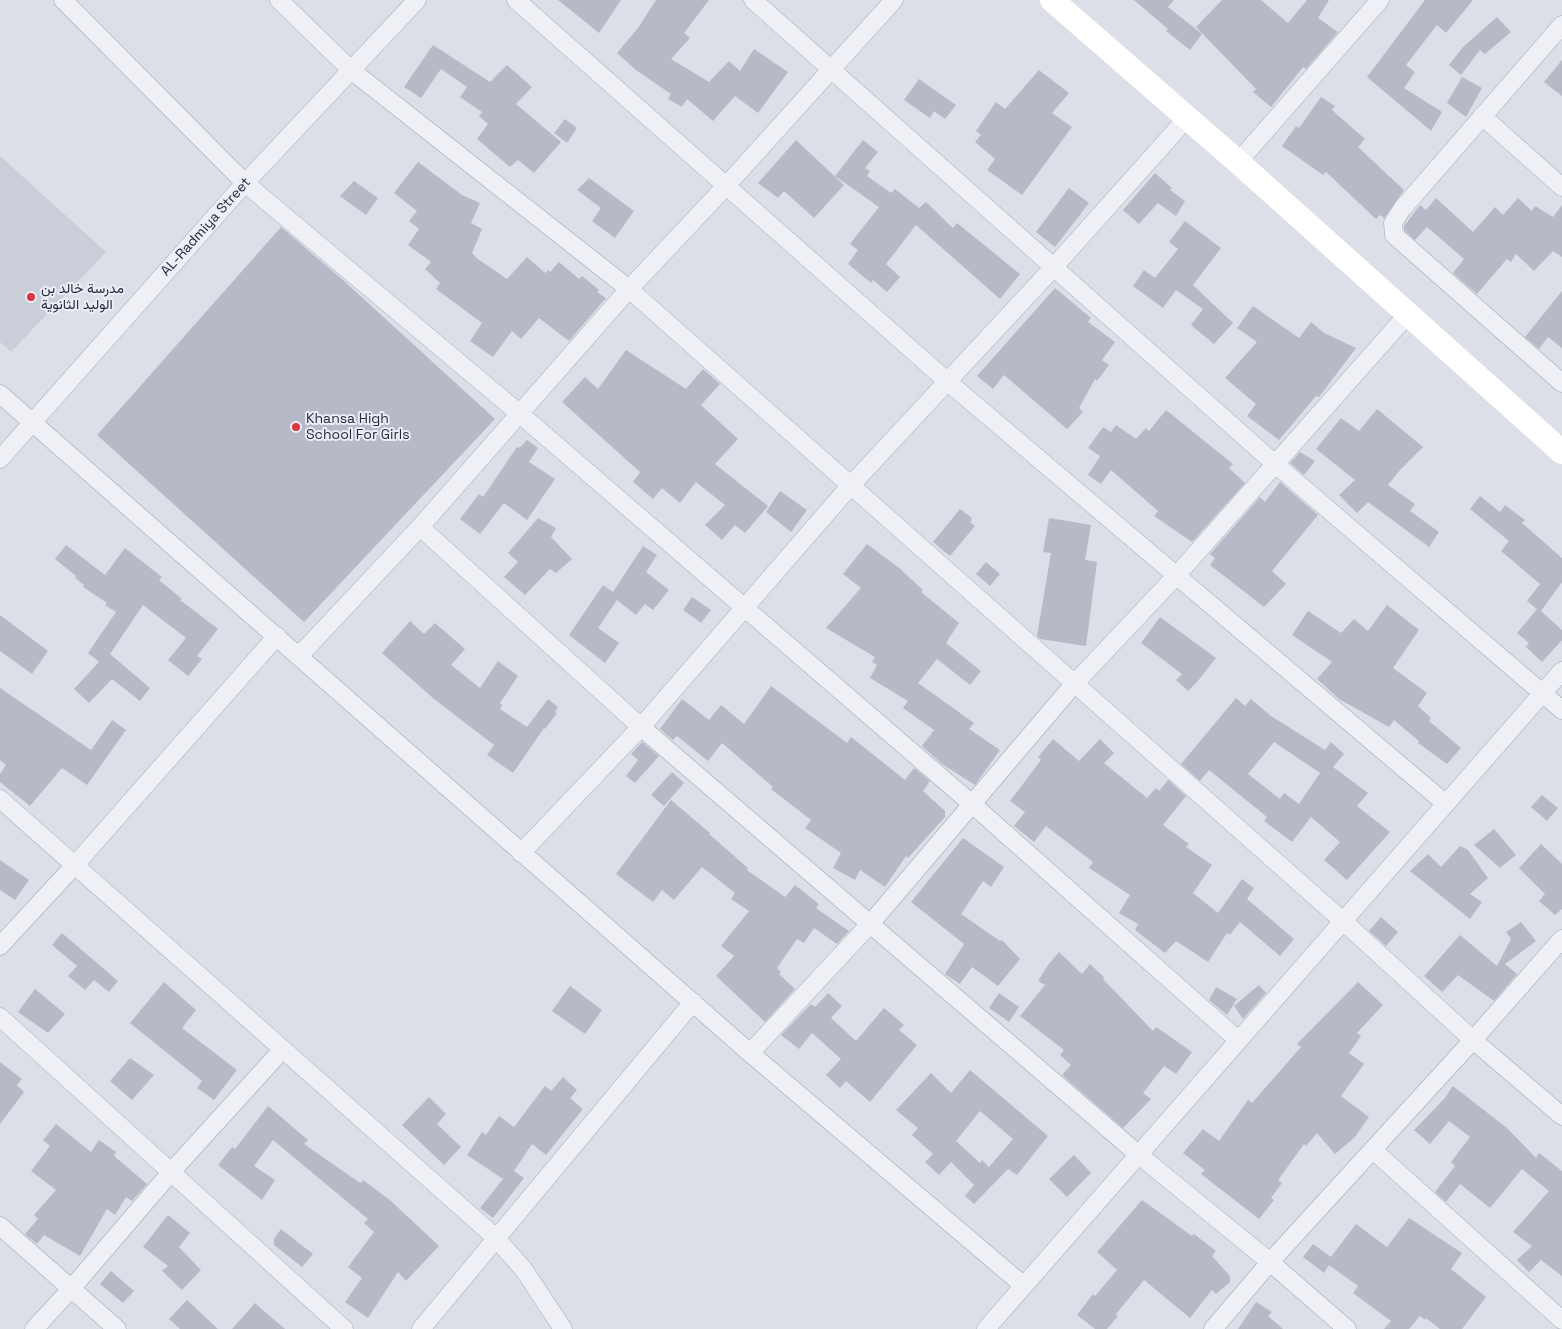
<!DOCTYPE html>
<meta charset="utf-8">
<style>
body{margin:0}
canvas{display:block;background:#dcdfe7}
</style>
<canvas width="1562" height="1329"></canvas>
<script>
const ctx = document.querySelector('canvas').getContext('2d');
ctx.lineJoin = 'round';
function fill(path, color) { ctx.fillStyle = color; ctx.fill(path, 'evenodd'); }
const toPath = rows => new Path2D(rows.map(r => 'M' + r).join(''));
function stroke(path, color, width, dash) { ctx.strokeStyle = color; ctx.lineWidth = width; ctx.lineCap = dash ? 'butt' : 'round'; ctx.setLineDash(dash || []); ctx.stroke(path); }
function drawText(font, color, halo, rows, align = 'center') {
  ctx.font = font + ' "Space Grotesk",Vazirmatn,sans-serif'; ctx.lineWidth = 4; ctx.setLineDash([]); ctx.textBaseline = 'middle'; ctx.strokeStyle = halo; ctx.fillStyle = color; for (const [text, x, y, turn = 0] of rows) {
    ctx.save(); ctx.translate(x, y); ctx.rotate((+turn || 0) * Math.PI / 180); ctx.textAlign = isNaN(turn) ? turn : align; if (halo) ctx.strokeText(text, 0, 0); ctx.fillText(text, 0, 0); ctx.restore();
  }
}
fill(toPath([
 [0,156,106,252,11,352,0,342]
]), '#c9ced9');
fill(toPath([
 [558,0,621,0,599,33],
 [656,0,709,0,684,33,690,38,671,59,709,82,729,61,740,71,754,49,788,72,758,113,735,96,713,121,687,99,682,107,668,99,671,94,636,70,617,53,638,28],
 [1134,0,1174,0,1168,7,1202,34,1190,50,1166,31,1168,29],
 [1222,0,1261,0,1288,23,1307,0,1329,0,1318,18,1338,32,1306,69,1303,67,1271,107,1253,92,1256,89,1196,27],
 [1425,0,1473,0,1446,33,1437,25,1406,65,1415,72,1404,88,1442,112,1431,131,1367,77],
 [1497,17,1511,32,1485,54,1480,50,1461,75,1449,65,1463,47],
 [433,45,490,82,507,65,532,87,516,104,561,142,534,173,518,160,510,167,477,139,488,124,479,116,482,112,460,97,467,87,441,69,421,98,404,87],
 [1562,60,1562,96,1544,82],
 [1039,70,1069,93,1052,113,1072,127,1022,195,987,170,995,159,975,142,981,135,976,131,996,102,1005,109],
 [1462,77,1482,88,1466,117,1447,103],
 [919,79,956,105,945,119,934,111,930,118,904,100],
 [1321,97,1335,106,1332,110,1365,139,1358,147,1404,190,1384,218,1380,215,1376,219,1326,172,1323,175,1282,146,1296,126,1299,128],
 [565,119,577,128,567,143,554,133],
 [796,140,844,185,814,218,784,191,778,198,758,183],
 [863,140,878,152,865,168,870,171,867,176,891,193,895,189,919,208,926,202,953,228,957,223,1020,274,1000,299,916,225,886,264,900,277,887,292,873,280,871,283,848,264,858,250,850,244,879,207,835,176],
 [418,162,462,195,480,203,471,223,482,229,472,253,478,259,507,279,527,257,545,273,548,270,550,272,559,262,579,279,582,276,599,290,597,292,606,298,569,341,539,318,521,339,512,331,493,357,470,341,482,323,436,289,440,283,425,269,431,262,408,245,419,229,409,221,417,211,394,193],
 [1155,173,1172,188,1170,190,1185,201,1176,216,1158,203,1139,224,1123,210],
 [589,178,634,211,615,238,592,221,601,208,577,190],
 [354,181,378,198,366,215,340,196],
 [1069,188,1089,203,1055,247,1036,232],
 [1436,198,1473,232,1495,207,1503,215,1518,198,1532,211,1535,206,1553,217,1562,205,1562,257,1553,251,1534,271,1516,254,1511,262,1507,259,1477,294,1453,273,1464,259,1427,227,1415,240,1404,230,1404,226,1420,205,1426,210],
 [1185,221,1221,248,1193,285,1233,323,1214,344,1191,325,1203,309,1176,290,1163,308,1133,286,1144,270,1155,278,1178,249,1169,242],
 [281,227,343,280,495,419,304,622,97,435],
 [1055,288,1091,318,1088,322,1115,342,1102,360,1109,365,1097,381,1095,379,1079,408,1083,412,1067,429,1004,375,993,389,977,376],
 [1562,291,1562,348,1548,337,1539,349,1525,337],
 [1253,306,1299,338,1311,322,1324,333,1356,348,1319,397,1316,396,1279,440,1247,416,1256,404,1225,378,1257,342,1237,328],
 [626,350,686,389,703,369,720,384,701,405,738,439,715,464,768,506,745,533,735,525,722,540,705,525,725,505,696,482,680,503,662,488,653,499,633,482,640,472,562,402,585,377,598,389],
 [1377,409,1423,447,1401,469,1388,485,1415,504,1410,511,1439,532,1429,547,1368,502,1357,513,1339,495,1355,480,1316,449,1341,418,1359,431],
 [1166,410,1233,464,1229,468,1245,483,1192,542,1154,516,1158,511,1111,470,1101,484,1088,475,1100,456,1088,448,1103,427,1111,432,1116,425,1136,439,1146,428,1149,431],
 [527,440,538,448,529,462,555,479,527,520,504,503,480,534,460,519,479,494,483,497,517,447,519,448],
 [1300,452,1315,461,1304,475,1290,463],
 [1280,482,1318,515,1272,571,1286,584,1264,607,1210,565,1215,558,1210,554,1260,497,1265,502],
 [780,491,807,510,791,532,766,512],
 [1480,496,1500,512,1505,505,1525,520,1522,523,1562,558,1562,582,1541,611,1562,630,1562,640,1542,662,1526,647,1529,643,1517,633,1537,609,1527,601,1540,584,1501,551,1509,541,1470,509],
 [960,509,972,518,970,522,975,526,950,556,933,542],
 [538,518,556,528,551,537,572,559,556,573,550,569,525,595,504,577,518,562,508,553],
 [1049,518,1091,525,1085,560,1097,562,1086,646,1040,639,1037,636,1051,553,1043,552],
 [867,544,899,568,923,590,921,592,959,623,946,643,981,671,970,685,937,659,918,683,974,723,969,729,1000,750,975,785,942,764,922,746,934,730,903,708,908,701,870,678,877,665,872,662,875,657,826,628,861,588,843,574],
 [66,545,105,575,125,548,162,577,159,580,182,599,180,600,218,629,197,656,202,659,188,676,168,660,186,638,143,605,110,654,150,688,140,701,112,679,89,703,74,689,99,662,88,653,116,612,105,605,107,603,83,587,84,585,75,578,76,576,55,559],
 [643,546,657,555,646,572,669,590,653,610,645,604,636,615,617,600,598,628,619,643,605,663,569,635,603,585,613,592],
 [986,562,1000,574,990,586,976,574],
 [692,597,711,610,701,623,683,610],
 [1387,605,1419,630,1393,668,1427,693,1418,706,1431,718,1429,721,1461,748,1447,764,1418,743,1419,741,1394,720,1389,727,1339,699,1317,679,1332,662,1292,635,1308,611,1341,633,1354,619,1368,631],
 [0,615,48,651,32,674,0,651],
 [1160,617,1216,658,1197,682,1188,691,1176,680,1182,674,1141,643],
 [410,621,424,634,435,623,465,649,451,665,480,688,498,661,518,676,500,703,502,705,500,709,527,727,548,699,558,707,555,712,557,713,545,729,544,728,513,773,487,755,494,745,434,699,382,653],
 [771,686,847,743,851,737,905,780,914,768,930,781,923,791,945,811,945,817,908,858,906,856,885,887,860,870,855,880,833,868,841,853,805,828,811,820,771,789,773,787,722,743,708,761,677,736,673,740,660,729,682,699,709,720,721,705,744,724],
 [0,688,91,750,112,720,126,730,87,785,62,768,30,806,0,782,0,774,6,765,0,760],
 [1236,698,1245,706,1251,699,1271,716,1325,750,1331,742,1344,754,1333,767,1368,793,1357,806,1390,832,1347,880,1324,860,1340,842,1311,817,1292,842,1264,821,1267,817,1209,770,1200,781,1181,764],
 [1274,742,1320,773,1299,804,1284,793,1280,799,1248,774],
 [1053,739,1079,761,1100,739,1114,753,1104,763,1147,798,1156,788,1159,791,1168,780,1186,796,1163,825,1189,844,1186,847,1212,865,1193,893,1218,913,1242,879,1254,888,1247,899,1294,939,1280,956,1240,922,1230,935,1227,933,1208,962,1176,941,1165,953,1135,930,1138,924,1119,913,1130,895,1089,868,1093,862,1046,826,1034,842,1014,826,1025,812,1010,801,1041,760,1038,757],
 [642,742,659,756,635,783,626,776,638,760,631,754],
 [672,772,684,783,664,806,651,795],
 [1542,795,1558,808,1547,821,1531,807],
 [671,800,710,833,709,834,748,868,747,870,785,897,795,885,819,904,816,908,849,931,837,944,814,928,804,943,797,939,777,968,781,972,779,974,795,989,765,1022,716,976,734,956,721,946,749,911,731,899,735,893,702,867,674,900,662,890,653,902,616,874],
 [1494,829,1516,855,1500,868,1474,845],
 [963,838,1004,867,991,887,983,881,961,914,1000,941,1002,940,1020,959,998,986,972,967,960,984,945,974,964,944,911,902],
 [1541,844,1562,864,1562,909,1555,915,1539,901,1545,894,1519,868],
 [1460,846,1468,850,1488,878,1470,894,1482,902,1470,919,1410,871,1428,854,1441,867],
 [0,860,29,880,15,900,0,890],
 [1381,917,1398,932,1386,946,1369,931],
 [1521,922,1536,941,1505,964,1517,974,1494,1001,1458,975,1442,992,1424,976,1460,935,1497,966,1511,939,1506,932],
 [62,933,118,981,109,992,94,980,85,990,68,976,77,966,52,945],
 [1059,952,1082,974,1090,964,1104,977,1103,979,1153,1031,1156,1027,1192,1052,1176,1074,1164,1066,1143,1093,1151,1099,1123,1128,1062,1075,1071,1065,1060,1055,1064,1050,1020,1016,1045,985,1038,981,1048,965],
 [164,982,196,1010,182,1028,237,1070,214,1100,197,1088,202,1081,130,1023],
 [1358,982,1383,1005,1357,1033,1361,1036,1349,1053,1364,1064,1341,1096,1369,1117,1355,1137,1335,1154,1317,1133,1306,1146,1304,1144,1278,1180,1282,1183,1271,1198,1274,1200,1259,1219,1201,1174,1205,1170,1183,1153,1203,1129,1219,1141,1248,1100,1252,1103,1301,1047,1297,1044],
 [1259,985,1266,993,1243,1019,1234,1006],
 [570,986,602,1010,585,1034,552,1011],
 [1216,987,1237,999,1227,1015,1209,1000],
 [35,989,65,1014,48,1033,18,1012],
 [828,993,842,1006,831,1018,856,1041,884,1008,904,1025,899,1030,917,1045,870,1102,846,1081,840,1088,826,1075,841,1059,812,1033,799,1049,781,1035,811,1004,815,1007],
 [999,993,1019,1007,1009,1022,989,1008],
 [130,1058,154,1075,132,1100,110,1081],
 [0,1062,22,1079,17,1085,24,1092,0,1124],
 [970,1070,1048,1136,1017,1175,1008,1169,974,1204,965,1196,974,1185,951,1162,939,1175,925,1162,933,1154,912,1135,918,1128,896,1110,931,1073,951,1093],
 [980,1111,1013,1139,989,1167,982,1160,980,1163,956,1141],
 [563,1077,577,1090,570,1098,583,1109,546,1155,532,1144,514,1171,524,1178,493,1218,480,1208,503,1179,467,1155,482,1132,486,1135,499,1116,514,1127,545,1086,551,1091],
 [1453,1086,1507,1128,1536,1158,1539,1153,1562,1171,1562,1276,1541,1260,1529,1272,1517,1260,1532,1246,1513,1232,1549,1191,1522,1169,1490,1208,1460,1184,1446,1202,1435,1192,1455,1166,1451,1162,1470,1137,1449,1121,1430,1144,1414,1130,1444,1099],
 [429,1097,446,1114,437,1124,461,1147,444,1165,402,1125],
 [268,1106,308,1140,304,1144,360,1183,363,1180,391,1201,439,1246,406,1281,398,1272,368,1318,345,1302,362,1278,348,1267,374,1232,364,1223,368,1219,273,1140,254,1166,275,1180,262,1200,218,1165,232,1147,235,1149],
 [56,1124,91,1152,99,1140,116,1152,114,1156,147,1184,132,1201,126,1197,115,1215,107,1209,80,1256,44,1235,37,1244,25,1234,38,1219,34,1215,56,1190,31,1171,50,1146,43,1140],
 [1074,1155,1091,1173,1067,1197,1049,1179],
 [1142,1200,1192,1236,1194,1234,1216,1251,1212,1256,1230,1276,1230,1282,1216,1294,1212,1290,1190,1318,1144,1280,1116,1314,1118,1316,1107,1329,1095,1329,1077,1315,1093,1294,1095,1296,1117,1270,1097,1252],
 [168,1215,190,1233,179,1247,201,1270,182,1290,162,1271,168,1266,143,1247],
 [1409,1218,1462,1253,1451,1269,1486,1297,1462,1329,1440,1329,1426,1318,1425,1320,1420,1316,1409,1329,1384,1329,1391,1321,1353,1293,1358,1286,1329,1265,1324,1273,1303,1257,1313,1244,1331,1257,1356,1224,1387,1247],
 [281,1229,313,1254,302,1267,274,1245,274,1239],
 [111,1271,134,1291,123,1303,100,1284],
 [187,1300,218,1329,180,1329,169,1319],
 [1256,1302,1272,1312,1268,1316,1283,1329,1238,1329],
 [255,1303,264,1311,285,1329,232,1329]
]), '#b6bac7');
const street = toPath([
 [63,0,245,183,520,414,972,804,1238,1040],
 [279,0,351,70,629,289,1344,922,1473,1040,1562,1116],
 [516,0,948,382,1446,804],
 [753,0,1274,463,1562,710],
 [1562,25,1402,209,1393,223,1394,235,1562,383],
 [1482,116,1562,187],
 [1238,162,1380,0],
 [0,394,750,1053,1024,1286],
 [0,459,245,183,417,0],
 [420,527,641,727,1139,1155,1270,1262,1347,1329],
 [299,656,420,527,629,289,726,186,894,0],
 [0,799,495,1237,524,1270,563,1329],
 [521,853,641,727,851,485,1053,268,1187,118],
 [0,946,74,866,277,636],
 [0,1017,344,1329],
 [750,1053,871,923,1074,684,1176,576,1408,314],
 [1373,1150,1562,1320],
 [0,1226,117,1329],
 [34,1329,71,1289,172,1171,282,1050],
 [421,1329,693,1002],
 [986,1329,1562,671],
 [1213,1329,1270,1262,1473,1040,1562,939]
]);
stroke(street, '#a1a5b1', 19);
stroke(street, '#eef0f5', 18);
stroke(toPath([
 [1052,0,1238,162,1562,452]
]), '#fff', 24);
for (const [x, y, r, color] of [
 [31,297,5,"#d7363c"],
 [296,427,5,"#d7363c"]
]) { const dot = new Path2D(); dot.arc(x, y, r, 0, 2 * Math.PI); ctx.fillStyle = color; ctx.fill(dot); stroke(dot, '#ebeef5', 2); }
drawText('14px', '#252b3e', '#ebeef5', [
 ["AL-Radmiya Street",206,227,-48]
]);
drawText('14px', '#252b3e', '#ebeef5', [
 ["مدرسة خالد بن",41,289],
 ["الوليد الثانوية",41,305],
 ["Khansa High",306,419],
 ["School For Girls",306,435]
], 'left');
</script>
